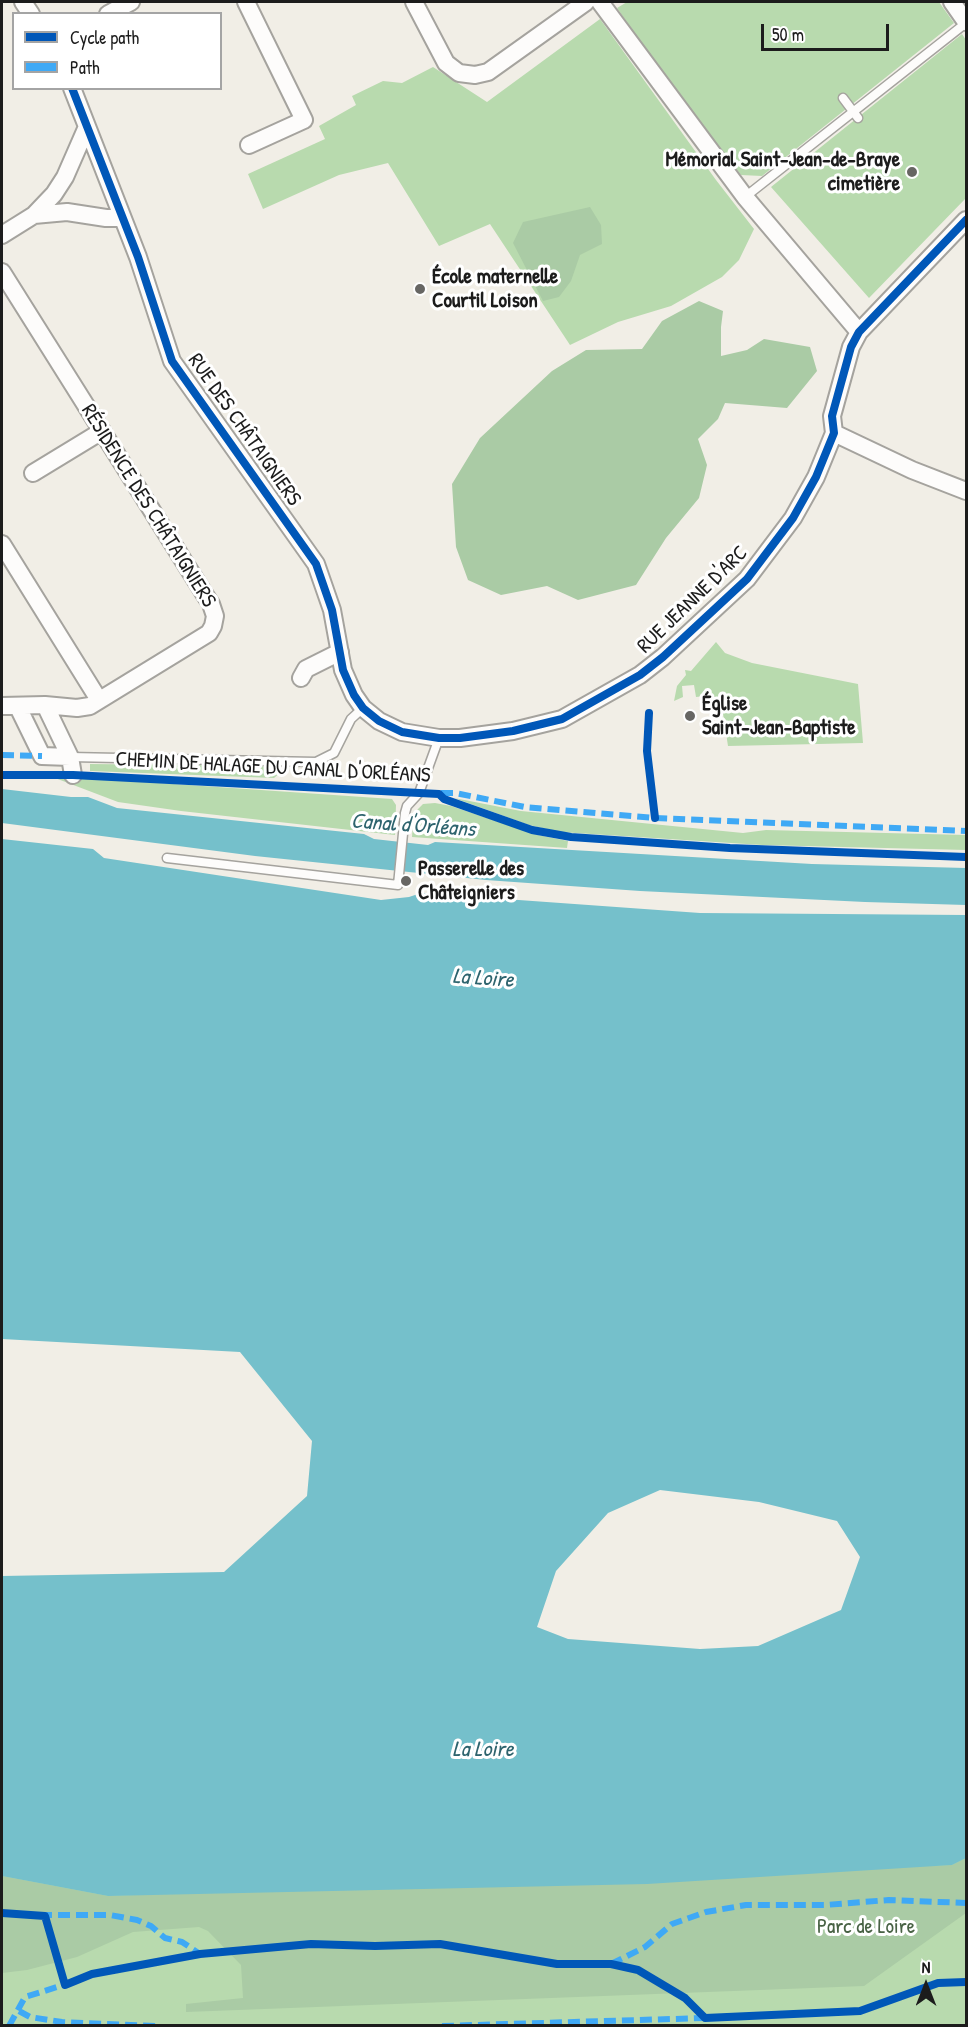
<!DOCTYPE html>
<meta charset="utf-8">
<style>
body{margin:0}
#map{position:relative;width:968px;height:2027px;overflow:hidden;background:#f1eee6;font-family:"Patrick Hand",sans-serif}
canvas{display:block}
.frame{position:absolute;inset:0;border:3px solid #1c1c1c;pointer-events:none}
.legend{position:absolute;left:12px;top:12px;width:210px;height:78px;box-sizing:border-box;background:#fff;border:2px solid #a4a4a4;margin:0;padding:8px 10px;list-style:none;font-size:18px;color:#1c1c1c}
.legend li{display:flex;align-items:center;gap:12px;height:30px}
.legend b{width:30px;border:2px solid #a4a4a4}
.north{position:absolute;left:896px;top:1955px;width:60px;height:60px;-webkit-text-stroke:4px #fff;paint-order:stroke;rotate:0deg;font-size:16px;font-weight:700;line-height:24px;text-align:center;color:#1c1c1c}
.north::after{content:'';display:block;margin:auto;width:21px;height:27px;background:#1c1c1c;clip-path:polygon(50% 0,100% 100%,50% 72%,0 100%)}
.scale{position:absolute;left:761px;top:24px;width:128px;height:27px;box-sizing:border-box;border:3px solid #1c1c1c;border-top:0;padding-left:8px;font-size:18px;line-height:21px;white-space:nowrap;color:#1c1c1c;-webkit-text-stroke:4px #fff;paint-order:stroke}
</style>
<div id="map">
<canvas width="968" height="2027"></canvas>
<div class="frame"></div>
<ul class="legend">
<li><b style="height:8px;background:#0057b8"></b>Cycle path</li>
<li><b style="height:8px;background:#3fa9f5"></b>Path</li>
</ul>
<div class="north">N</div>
<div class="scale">50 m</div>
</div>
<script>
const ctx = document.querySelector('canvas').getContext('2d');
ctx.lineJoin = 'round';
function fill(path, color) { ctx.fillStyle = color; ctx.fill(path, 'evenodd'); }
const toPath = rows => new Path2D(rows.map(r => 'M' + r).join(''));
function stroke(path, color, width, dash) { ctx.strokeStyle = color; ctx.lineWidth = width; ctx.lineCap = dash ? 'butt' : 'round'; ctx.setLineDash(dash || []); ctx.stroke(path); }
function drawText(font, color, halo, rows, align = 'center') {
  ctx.font = font + ' "Patrick Hand",sans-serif'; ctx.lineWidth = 6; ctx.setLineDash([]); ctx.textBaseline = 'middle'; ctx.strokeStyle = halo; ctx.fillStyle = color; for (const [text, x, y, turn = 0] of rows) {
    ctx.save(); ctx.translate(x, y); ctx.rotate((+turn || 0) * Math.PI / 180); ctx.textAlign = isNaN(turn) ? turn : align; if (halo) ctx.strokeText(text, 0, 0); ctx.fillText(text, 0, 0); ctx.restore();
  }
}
fill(toPath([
 [627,2,939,2,954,23,762,176,741,175,677,95,617,8],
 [600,19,716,180,754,229,739,260,722,277,671,306,618,322,570,345,490,224,439,246,388,163,339,175,263,209,248,174,325,139,319,126,356,105,352,96,383,81,402,83,433,67,487,102],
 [962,34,966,40,966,198,869,298,771,187],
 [716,642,725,653,752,663,858,684,863,743,728,746,722,707,710,707,708,693,705,696,696,697,694,685,682,686,683,697,674,701,677,686,686,675,685,670,691,671],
 [90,764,276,766,280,768,280,773,274,778,90,771],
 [72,777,392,799,396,805,395,835,181,811,118,802,55,778],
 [454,798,521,811,743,833,766,830,966,835,966,850,762,845,560,832,529,825],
 [435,803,451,806,538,835,568,841,567,848,412,837,413,823,416,811,423,804],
 [966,1811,966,2025,2,2025,2,1831]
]), '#b8daae');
fill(toPath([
 [590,207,601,225,602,244,580,255,571,281,559,297,543,301,513,243,523,222],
 [699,301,723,311,721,327,721,356,747,350,764,339,810,347,817,371,787,408,725,403,718,419,698,439,707,465,699,498,666,538,636,585,578,600,547,586,501,595,468,580,456,547,452,484,480,438,552,371,586,350,642,349,662,321],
 [966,1858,966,1913,864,1986,186,2012,186,2004,243,1998,241,1965,208,1931,199,1927,133,1932,77,1957,27,1970,2,1973,2,1876,108,1896,952,1865]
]), '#aacba5');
fill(toPath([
 [2,789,71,797,88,797,117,808,364,834,374,839,428,845,435,842,812,864,966,868,966,905,865,902,640,891,486,880,255,856,2,823],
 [2,839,93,849,104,858,381,900,409,897,421,893,700,913,966,915,966,1858,952,1865,647,1884,108,1896,2,1876,2,1576,224,1572,307,1496,312,1441,240,1352,2,1339],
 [660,1490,759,1502,837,1521,860,1557,841,1610,758,1646,700,1649,568,1639,537,1627,556,1571,608,1513]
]), '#75c0cb');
const service = toPath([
 [843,98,858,118],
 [745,197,966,23],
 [70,757,316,762,334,753,351,719,363,708],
 [167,858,398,885,405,813,407,806,419,793,439,738]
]);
const minor = toPath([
 [23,2,31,14],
 [246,2,304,120,249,145],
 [414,2,446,63,459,73,475,75,488,72,586,2],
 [600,2,745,197,859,332],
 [952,2,966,22],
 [108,14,131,2],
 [72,88,138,257,172,361,316,564,332,610,343,670,354,695,363,708,379,721,402,732,439,738,460,738,513,731,562,719,640,675,663,657,747,579,793,518,816,477,834,433,832,416,851,347,859,332,966,220],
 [34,215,67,212,106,218,122,218],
 [2,235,34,215,54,194,65,177,86,129],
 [2,272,205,595,211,604,215,616,213,626,209,633,90,706,77,708,45,705,2,706],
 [834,433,912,470,966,491],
 [33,473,102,431],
 [2,544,99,700],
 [301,678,306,669,340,652],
 [45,705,70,757,73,775],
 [18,707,42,756,70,757]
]);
stroke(service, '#a5a39e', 11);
stroke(minor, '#a5a39e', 20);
stroke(service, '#fdfcfb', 8);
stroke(minor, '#fdfcfb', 16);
stroke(toPath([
 [2,755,42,756],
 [441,793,455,793,525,807,655,818,966,831],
 [40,1915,110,1915,137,1920,151,1926,165,1938,182,1942,200,1954],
 [611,1964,645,1947,672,1924,706,1912,746,1905,825,1905,889,1900,966,1903],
 [19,2011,30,2017,62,2022,156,2026],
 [9,2026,25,1997,70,1983],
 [442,2026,705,2018]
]), '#3fa9f5', 6, [12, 6]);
stroke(toPath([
 [72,88,138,257,172,361,316,564,332,610,343,670,354,695,363,708,379,721,402,732,439,738,460,738,513,731,562,719,640,675,663,657,747,579,793,518,816,477,834,433,832,416,851,347,859,332,966,220],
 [649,713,647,751,655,818],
 [2,775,73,775,439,794,444,799,532,830,571,837,730,848,966,857],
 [2,1913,45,1916,65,1985,92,1974,200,1954,311,1944,375,1946,440,1944,557,1964,611,1964,638,1970,685,1998,705,2018,860,2011,938,1983,966,1982]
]), '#0057b8', 8);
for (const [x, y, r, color] of [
 [912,172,6,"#676663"],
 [420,289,6,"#676663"],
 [690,716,6,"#676663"],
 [406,881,6,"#676663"]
]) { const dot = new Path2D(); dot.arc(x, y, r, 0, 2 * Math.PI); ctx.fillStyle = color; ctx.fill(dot); stroke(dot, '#fff', 2); }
drawText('bold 21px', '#1c1c1c', '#fff', [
 ["Mémorial Saint-Jean-de-Braye",900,160,"right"],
 ["cimetière",900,184,"right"],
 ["École maternelle",432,277],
 ["Courtil Loison",432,301],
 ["Église",702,704],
 ["Saint-Jean-Baptiste",702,728],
 ["Passerelle des",418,869],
 ["Châteigniers",418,893]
], 'left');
drawText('21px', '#1c1c1c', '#fff', [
 ["RUE DES CHÂTAIGNIERS",244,430,55],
 ["RÉSIDENCE DES CHÂTAIGNIERS",148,506,58],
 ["RUE JEANNE D'ARC",693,600,-44],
 ["CHEMIN DE HALAGE DU CANAL D'ORLÉANS",273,768,3]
]);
drawText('21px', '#486244', '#fff', [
 ["Parc de Loire",866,1927]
]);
drawText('italic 22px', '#2e646e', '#fff', [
 ["Canal d'Orléans",413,826,4],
 ["La Loire",483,979,4],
 ["La Loire",483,1750]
]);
</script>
